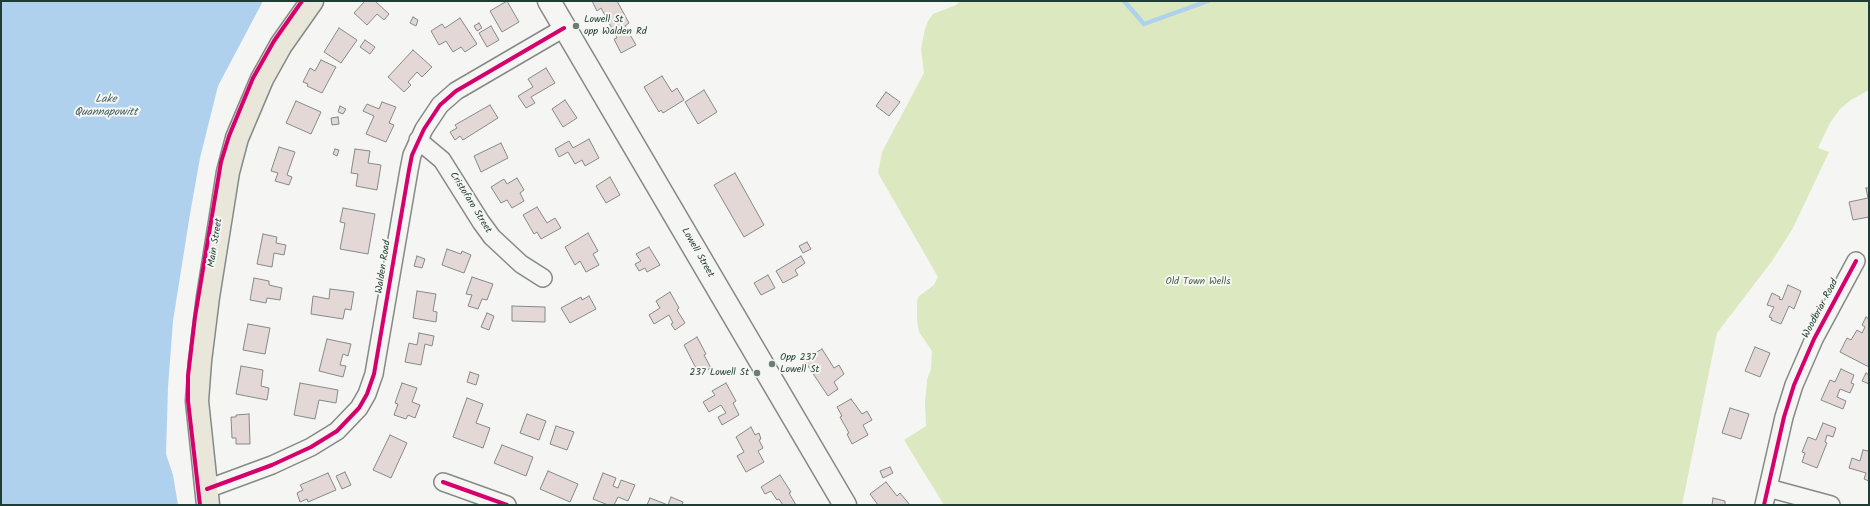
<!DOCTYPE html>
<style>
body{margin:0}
#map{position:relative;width:1870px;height:506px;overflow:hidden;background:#f5f5f3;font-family:Kalam,sans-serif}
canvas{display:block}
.frame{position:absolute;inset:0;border:2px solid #1f3d34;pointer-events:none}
</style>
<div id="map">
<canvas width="1870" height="506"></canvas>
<div class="frame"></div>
</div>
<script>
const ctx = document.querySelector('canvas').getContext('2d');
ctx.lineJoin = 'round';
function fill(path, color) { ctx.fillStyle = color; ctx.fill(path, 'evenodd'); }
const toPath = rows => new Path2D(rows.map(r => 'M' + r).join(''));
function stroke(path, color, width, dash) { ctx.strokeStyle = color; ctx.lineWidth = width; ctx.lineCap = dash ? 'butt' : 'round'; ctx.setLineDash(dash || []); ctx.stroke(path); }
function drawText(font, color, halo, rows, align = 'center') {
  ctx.font = font + ' Kalam,sans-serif'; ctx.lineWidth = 4; ctx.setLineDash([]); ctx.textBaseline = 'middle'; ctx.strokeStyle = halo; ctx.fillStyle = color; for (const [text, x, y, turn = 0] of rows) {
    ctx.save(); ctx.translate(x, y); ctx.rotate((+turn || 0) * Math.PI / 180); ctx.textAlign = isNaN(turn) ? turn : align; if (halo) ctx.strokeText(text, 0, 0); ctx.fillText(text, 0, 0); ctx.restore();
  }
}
fill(toPath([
 [960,1,1869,1,1869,90,1851,100,1840,109,1830,123,1818,148,1829,152,1793,228,1772,261,1717,333,1682,505,944,505,904,440,926,426,925,404,927,380,931,369,932,351,919,332,917,320,917,301,919,296,934,285,938,277,878,173,882,152,924,73,921,49,925,29,928,21,933,14,956,5]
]), '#dce9c0');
fill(toPath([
 [1,1,263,1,218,86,200,158,190,214,173,321,168,387,166,454,173,475,178,505,1,505]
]), '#afd1ee');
stroke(toPath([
 [1124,1,1144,24,1208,1]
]), '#afd1ee', 4.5);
const building = toPath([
 [365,1,375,1,389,14,384,20,377,14,367,25,354,13,365,1],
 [507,1,519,22,502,32,490,11,507,1],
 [592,1,617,1,629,23,625,26,636,45,621,53,614,39,617,38,601,8,597,11,592,1],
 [413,17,418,20,416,26,410,23,413,17],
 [460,18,477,44,465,52,461,47,453,52,446,41,439,45,431,31,442,24,445,28,460,18],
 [479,23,482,28,477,31,474,26,479,23],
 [491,26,499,40,487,47,479,33,491,26],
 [339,28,357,40,341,63,324,52,339,28],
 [365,40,375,47,370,54,360,47,365,40],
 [413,50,432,67,422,77,417,72,408,82,411,85,404,92,388,77,413,50],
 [321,60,336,67,322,93,307,86,308,84,303,82,310,68,315,71,321,60],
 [546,68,555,83,531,97,535,103,526,108,518,96,533,87,528,79,546,68],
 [662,76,672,92,677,88,684,100,663,113,661,110,659,112,644,87,662,76],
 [704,90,717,112,698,124,685,102,704,90],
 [886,92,900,102,889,116,876,106,886,92],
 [565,100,577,118,563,127,552,109,565,100],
 [296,101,321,112,311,134,286,123,296,101],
 [382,102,396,107,389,123,394,125,386,142,366,134,374,116,363,111,367,104,379,109,382,102],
 [490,105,498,118,463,140,460,136,455,140,450,132,457,128,455,125,490,105],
 [340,106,346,109,343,114,338,112,340,106],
 [338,117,339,124,332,125,331,118,338,117],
 [589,139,599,158,585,166,582,160,575,164,568,152,559,157,555,149,569,141,573,148,589,139],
 [501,143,508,158,481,172,474,156,501,143],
 [279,147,295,152,287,175,292,177,289,185,275,181,278,173,271,171,279,147],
 [335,149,339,150,337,156,333,154,335,149],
 [355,149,370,151,368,163,381,165,377,190,356,186,358,174,351,173,355,149],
 [735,173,764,225,744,237,714,185,735,173],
 [610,177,620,195,606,203,596,186,610,177],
 [517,178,524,190,520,193,524,201,512,208,507,200,501,203,491,187,504,179,507,184,517,178],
 [1866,188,1869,188,1869,217,1853,220,1849,202,1868,198,1866,188],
 [537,207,547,223,555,218,561,228,541,239,537,232,534,234,523,215,537,207],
 [343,208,375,214,368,254,340,249,345,223,340,222,343,208],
 [588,233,598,251,593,254,599,265,586,272,580,261,575,265,565,247,588,233],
 [263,234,277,237,276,243,286,245,284,255,274,253,272,267,257,264,263,234],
 [807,242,811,249,803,253,799,246,807,242],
 [649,247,660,265,647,272,645,268,639,271,635,264,641,261,636,254,649,247],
 [447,249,461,254,462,251,471,255,464,273,442,265,447,249],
 [417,256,425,259,422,268,414,266,417,256],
 [801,256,805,263,795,270,798,275,783,283,776,271,801,256],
 [768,275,775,288,761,295,754,283,768,275],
 [472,277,493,284,487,300,482,299,478,309,468,306,472,295,466,294,472,277],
 [254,278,269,281,269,285,282,288,280,300,267,298,266,303,250,300,254,278],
 [1788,285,1801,291,1794,309,1789,306,1781,324,1771,320,1772,318,1769,317,1774,307,1767,305,1772,293,1780,297,1779,299,1782,300,1788,285],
 [330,289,354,292,351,310,345,309,343,319,311,314,313,296,329,299,330,289],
 [417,291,436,294,433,311,437,312,436,322,413,318,417,291],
 [670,292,679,308,677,310,685,323,675,330,671,324,673,323,669,315,654,324,649,315,660,308,656,301,670,292],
 [589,296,596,309,570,323,561,308,581,297,582,300,589,296],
 [512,306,545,307,545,322,512,321,512,306],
 [487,313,494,316,489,330,481,327,487,313],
 [1866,317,1869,319,1869,367,1840,352,1847,338,1851,340,1857,330,1862,333,1865,327,1862,325,1866,317],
 [248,324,270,328,265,354,243,350,248,324],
 [419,333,434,336,432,346,425,344,421,365,405,362,409,343,417,345,419,333],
 [697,337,706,354,704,355,711,368,699,374,684,345,697,337],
 [327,339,351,344,348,356,343,354,340,365,346,366,343,377,319,371,327,339],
 [1755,347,1770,353,1760,377,1745,371,1755,347],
 [822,349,834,368,839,365,844,374,834,382,838,389,828,396,804,360,822,349],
 [241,366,263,370,261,386,269,388,267,400,236,394,241,366],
 [1841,369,1854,375,1851,383,1854,384,1850,393,1840,389,1837,397,1846,401,1843,409,1821,400,1830,380,1835,382,1841,369],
 [470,372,479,375,476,385,467,382,470,372],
 [1866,373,1869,375,1869,384,1862,381,1866,373],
 [300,383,338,390,336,403,319,400,315,419,294,415,300,383],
 [402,383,417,388,412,402,420,405,415,418,408,415,406,419,394,415,398,404,395,403,402,383],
 [726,383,736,401,733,403,739,415,722,425,718,417,726,413,721,405,709,412,703,402,715,395,712,391,726,383],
 [467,398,483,404,476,423,490,428,483,448,453,437,467,398],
 [851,399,862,414,867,411,872,420,863,425,868,435,852,444,847,434,849,433,840,417,842,416,837,407,851,399],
 [1730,408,1749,414,1741,439,1722,433,1730,408],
 [249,414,250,444,236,444,236,438,232,438,231,417,236,417,236,415,249,414],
 [527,414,546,421,539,440,520,433,527,414],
 [1823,423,1836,428,1833,437,1827,435,1825,442,1827,443,1817,468,1802,462,1805,453,1802,452,1808,437,1816,440,1823,423],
 [556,426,574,432,567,450,550,444,556,426],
 [751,427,755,435,759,433,761,439,759,440,763,448,758,451,764,462,746,472,737,456,744,452,736,437,751,427],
 [390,435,407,443,391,478,373,470,390,435],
 [502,445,533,457,526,476,494,463,502,445],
 [1863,450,1869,451,1869,481,1864,479,1866,473,1849,468,1852,458,1860,461,1863,450],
 [890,467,893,473,883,478,880,471,890,467],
 [548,471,578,484,570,502,540,489,548,471],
 [345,472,351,485,342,489,336,476,345,472],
 [328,473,336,490,308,502,307,499,300,502,297,493,303,490,300,485,328,473],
 [603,473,616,478,613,486,618,488,621,480,635,485,628,501,618,497,614,505,608,505,593,499,603,473],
 [780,475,791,492,789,493,796,505,783,505,779,499,777,500,771,491,765,494,761,487,780,475],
 [886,482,897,496,900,493,910,505,878,505,870,494,886,482],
 [671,497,683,502,682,505,668,505,671,497],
 [650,498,668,505,647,505,650,498],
 [1713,498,1725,501,1725,505,1712,505,1713,498]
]);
fill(building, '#e3d8d6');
stroke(building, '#858a88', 1);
const minor = toPath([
 [418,140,442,160,481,222,492,237,521,264,543,278],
 [443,482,507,505],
 [1768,488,1831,505],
 [207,489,272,465,311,447,337,431,359,408,367,394,374,374,409,170,412,155,424,129,440,105,456,91,564,28],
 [1764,505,1784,417,1794,385,1814,339,1856,261]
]);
const secondary = toPath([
 [549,1,845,505]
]);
const primary = toPath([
 [208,505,197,401,200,361,208,297,228,172,237,138,262,79,281,45,312,1]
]);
stroke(minor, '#858a88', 20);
stroke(secondary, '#858a88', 25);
stroke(primary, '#858a88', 25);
stroke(minor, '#f5f5f3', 17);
stroke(secondary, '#f5f5f3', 22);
stroke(primary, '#e9e6da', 22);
stroke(toPath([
 [443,482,507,505],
 [207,489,272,465,311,447,337,431,359,408,367,394,374,374,409,170,412,155,424,129,440,105,456,91,564,28],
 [200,505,188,401,188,376,195,317,221,162,229,136,253,78,274,41,302,1],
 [1764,505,1784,417,1794,385,1814,339,1856,261]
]), '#d6006c', 4);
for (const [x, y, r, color] of [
 [576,26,4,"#6a7d77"],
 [772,364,4,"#6a7d77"],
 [757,373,4,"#6a7d77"]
]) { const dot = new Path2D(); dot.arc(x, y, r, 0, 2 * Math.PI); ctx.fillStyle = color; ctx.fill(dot); stroke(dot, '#f6f6f2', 1.5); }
drawText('10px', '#1f3d34', '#f6f6f2', [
 ["Lowell St",584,20],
 ["opp Walden Rd",584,32],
 ["Opp 237",780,358],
 ["Lowell St",780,370],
 ["237 Lowell St",749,373,"right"]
], 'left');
drawText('10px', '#1f3d34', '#f6f6f2', [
 ["Cristofaro Street",470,203,58],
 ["Main Street",216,243,-81],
 ["Lowell Street",697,253,60],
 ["Walden Road",384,267,-81],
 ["Woodbriar Road",1821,309,-62]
]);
drawText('10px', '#415e48', '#f6f6f2', [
 ["Old Town Wells",1198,282]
]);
drawText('italic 11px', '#3c5e62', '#f6f6f2', [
 ["Lake",106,100],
 ["Quannapowitt",106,113]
]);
</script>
